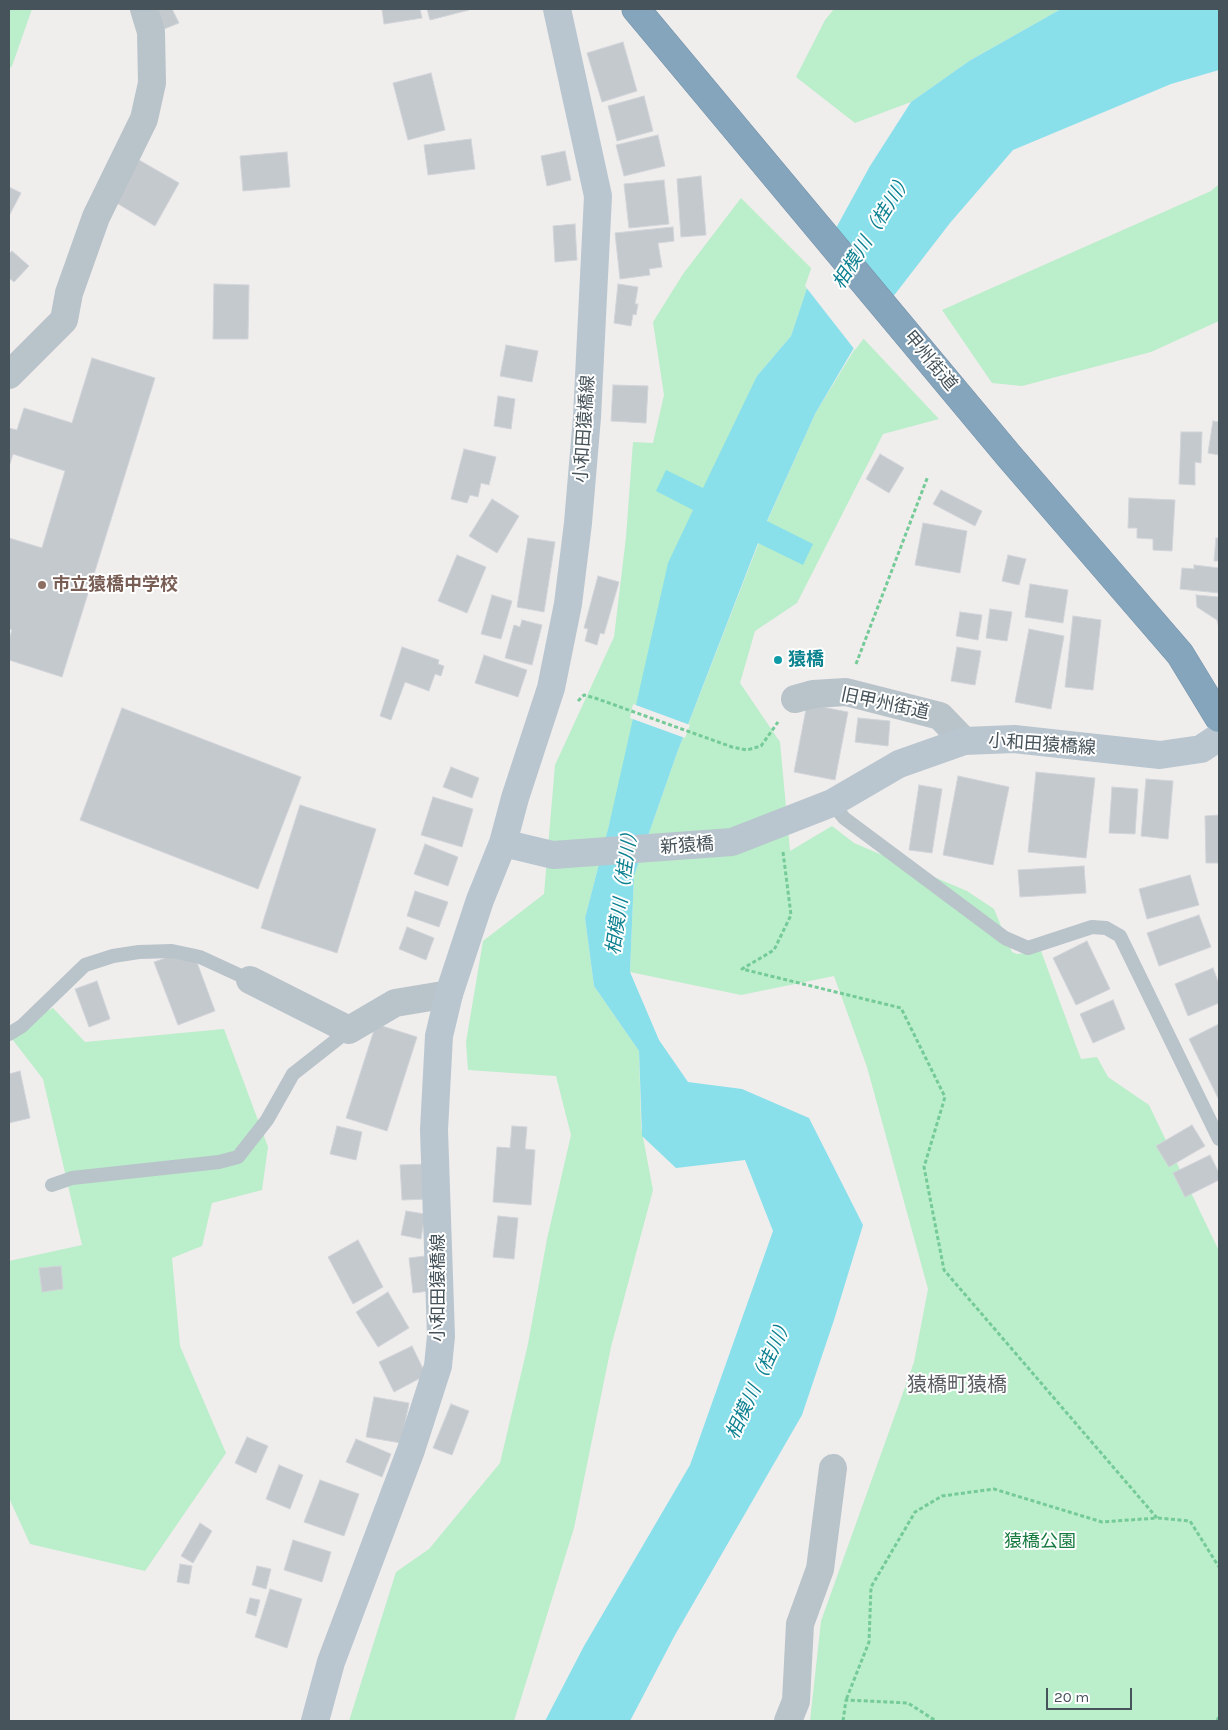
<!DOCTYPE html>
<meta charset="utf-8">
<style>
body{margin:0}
#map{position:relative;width:1228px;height:1730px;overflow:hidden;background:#f0eded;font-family:Karla,sans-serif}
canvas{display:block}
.frame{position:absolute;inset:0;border:10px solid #46535a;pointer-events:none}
.scale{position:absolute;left:1046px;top:1688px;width:86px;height:22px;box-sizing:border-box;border:2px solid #46535a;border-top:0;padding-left:6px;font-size:15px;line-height:18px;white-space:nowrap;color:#46535a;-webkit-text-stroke:4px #fff;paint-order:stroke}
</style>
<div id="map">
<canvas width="1228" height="1730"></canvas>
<div class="frame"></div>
<div class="scale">20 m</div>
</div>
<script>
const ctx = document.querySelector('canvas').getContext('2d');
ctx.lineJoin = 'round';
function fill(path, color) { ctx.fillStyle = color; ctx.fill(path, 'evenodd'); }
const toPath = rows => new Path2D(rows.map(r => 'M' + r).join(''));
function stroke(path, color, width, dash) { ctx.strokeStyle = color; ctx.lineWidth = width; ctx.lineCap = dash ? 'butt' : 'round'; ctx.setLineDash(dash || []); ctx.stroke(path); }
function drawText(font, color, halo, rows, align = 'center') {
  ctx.font = font + ' Karla,"Noto Sans JP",sans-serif'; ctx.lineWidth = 4; ctx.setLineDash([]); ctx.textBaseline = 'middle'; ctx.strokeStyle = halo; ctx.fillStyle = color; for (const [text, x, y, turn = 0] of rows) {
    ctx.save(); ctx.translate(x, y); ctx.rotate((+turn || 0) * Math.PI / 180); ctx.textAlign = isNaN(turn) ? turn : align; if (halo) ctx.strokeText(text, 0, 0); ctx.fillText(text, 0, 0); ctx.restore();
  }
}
fill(toPath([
 [9,9,32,9,12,66,9,69],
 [834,9,1061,9,969,61,911,102,855,123,796,77,825,20],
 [1219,184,1219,321,1151,352,1022,386,992,383,942,310,1211,191],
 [741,198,813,270,791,336,757,376,609,825,585,918,594,986,639,1051,641,1127,653,1190,611,1347,574,1528,514,1721,349,1721,396,1572,429,1549,500,1463,528,1344,547,1239,571,1135,556,1076,468,1070,466,1042,483,941,544,894,555,765,614,637,626,537,633,442,653,443,664,395,653,322,683,274],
 [862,337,939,419,883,434,797,603,755,631,740,683,780,742,790,851,832,826,854,843,967,891,994,909,1012,952,1017,954,1041,951,1081,1059,1097,1057,1108,1077,1149,1105,1219,1251,1219,1721,810,1721,821,1621,914,1362,928,1289,867,1067,834,976,741,995,630,972,634,876,677,753,766,524,815,414],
 [53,1008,85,1042,224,1029,268,1147,262,1190,212,1203,202,1246,172,1258,180,1346,226,1453,145,1571,30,1544,9,1498,9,1261,82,1245,43,1079,9,1035,9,1029]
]), '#bbeeca');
fill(toPath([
 [1061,9,1219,9,1219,70,1171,84,1013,150,950,223,855,346,815,414,767,521,813,544,803,565,758,543,677,753,634,876,630,972,659,1040,688,1082,742,1089,809,1118,863,1225,834,1320,802,1415,675,1635,630,1721,545,1721,584,1646,690,1465,773,1231,745,1160,676,1168,642,1136,639,1051,594,986,585,918,609,825,668,563,693,510,656,491,666,470,703,488,757,376,791,336,813,270,870,166,911,102,969,61]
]), '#89e0eb');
fill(toPath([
 [833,228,894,299,855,350,805,286,811,269],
 [633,704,690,725,685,738,630,718]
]), '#f0eded');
const building = toPath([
 [155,9,172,9,179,23,164,29,155,9],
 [382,9,420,9,422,18,384,24,382,9],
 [427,9,468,9,469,10,430,20,427,9],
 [623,42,637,91,602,102,587,53,623,42],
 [431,73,445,130,408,140,393,83,431,73],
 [644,96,653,131,617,141,608,106,644,96],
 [658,135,665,166,624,176,616,145,658,135],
 [471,139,475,169,428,175,424,145,471,139],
 [565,151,571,180,547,186,541,156,565,151],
 [287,152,290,187,243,191,240,156,287,152],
 [139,160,179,183,155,226,115,202,139,160],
 [701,176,706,235,681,237,677,179,701,176],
 [664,180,669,224,629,228,624,184,664,180],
 [9,187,21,193,9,216,9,187],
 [575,224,577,260,555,262,553,226,575,224],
 [673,227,674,241,658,243,662,267,649,269,650,275,620,279,615,233,673,227],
 [12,251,29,266,14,282,9,278,9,254,12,251],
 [214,284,249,285,248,339,213,339,214,284],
 [618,284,638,287,635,304,638,304,636,315,633,314,631,326,614,323,618,284],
 [506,345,538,351,532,382,500,376,506,345],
 [92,358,155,378,62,677,9,660,9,640,12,630,9,629,9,538,42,548,65,471,13,454,9,467,9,428,17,430,24,408,72,423,92,358],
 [613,385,648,386,646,423,611,421,613,385],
 [498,396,515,399,511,429,494,426,498,396],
 [1213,421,1219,422,1219,455,1208,453,1213,421],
 [1181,432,1202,432,1201,463,1195,462,1195,485,1179,484,1181,432],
 [464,449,496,457,489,485,481,483,478,497,470,495,467,503,451,499,464,449],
 [880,454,904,468,889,493,866,479,880,454],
 [941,490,982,511,975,526,933,504,941,490],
 [1129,498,1175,500,1172,551,1153,550,1153,539,1137,538,1137,528,1128,528,1129,498],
 [492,499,519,516,497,553,469,536,492,499],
 [923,523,967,531,960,573,915,565,923,523],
 [528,538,555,542,544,612,517,607,528,538],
 [1216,538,1219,538,1219,561,1214,561,1216,538],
 [457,555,486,567,467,613,438,601,457,555],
 [1008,555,1026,559,1019,585,1002,581,1008,555],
 [1194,565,1219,568,1219,593,1180,589,1182,568,1194,569,1194,565],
 [598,576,619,582,604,634,600,633,597,645,585,641,588,629,584,628,598,576],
 [1030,584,1068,590,1063,623,1025,617,1030,584],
 [492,595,512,601,501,639,481,634,492,595],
 [1196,595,1219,597,1219,628,1217,620,1197,607,1196,595],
 [990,609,1012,612,1007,641,986,638,990,609],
 [960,612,982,615,978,640,956,636,960,612],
 [1073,616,1101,620,1093,690,1065,687,1073,616],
 [522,620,542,625,532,665,505,658,514,625,520,627,522,620],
 [1029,629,1064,636,1051,709,1015,702,1029,629],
 [402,647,439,660,438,664,444,666,441,676,435,674,429,691,405,682,391,720,380,716,402,647],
 [957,647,981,651,975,685,951,681,957,647],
 [484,655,527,670,518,697,475,683,484,655],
 [807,704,848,712,835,780,794,772,807,704],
 [122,708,301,777,258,889,80,820,122,708],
 [858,718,890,721,888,746,855,742,858,718],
 [451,767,479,778,472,798,443,787,451,767],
 [1036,772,1095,778,1086,858,1028,852,1036,772],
 [958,776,1009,787,993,865,943,855,958,776],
 [1146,779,1173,781,1168,839,1141,836,1146,779],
 [919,785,942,789,932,853,909,850,919,785],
 [1112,787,1138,789,1135,834,1109,833,1112,787],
 [433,797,473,809,462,847,421,835,433,797],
 [300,805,376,829,337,953,261,928,300,805],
 [1219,815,1219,863,1206,863,1205,816,1219,815],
 [425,844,458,857,448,886,414,874,425,844],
 [1084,866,1086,893,1020,897,1018,870,1084,866],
 [1190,875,1199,905,1147,919,1139,889,1190,875],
 [415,891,448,902,439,927,407,916,415,891],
 [1199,915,1211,947,1159,966,1147,933,1199,915],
 [407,927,434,938,426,960,399,949,407,927],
 [1087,941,1110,989,1076,1005,1053,958,1087,941],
 [192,949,215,1011,178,1025,154,962,192,949],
 [1213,968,1219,984,1219,1003,1188,1016,1175,984,1213,968],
 [97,981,110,1019,89,1027,75,989,97,981],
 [1113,1000,1125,1029,1093,1043,1080,1014,1113,1000],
 [376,1024,417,1037,387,1131,346,1118,376,1024],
 [1219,1024,1219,1098,1218,1098,1189,1039,1219,1024],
 [20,1071,30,1118,9,1123,9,1074,20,1071],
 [1192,1125,1205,1146,1169,1167,1156,1146,1192,1125],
 [337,1126,362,1132,356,1160,330,1154,337,1126],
 [512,1126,527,1127,525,1149,535,1150,531,1205,493,1202,497,1147,510,1148,512,1126],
 [1210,1155,1219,1173,1219,1180,1185,1197,1173,1173,1210,1155],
 [428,1164,429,1199,402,1200,400,1165,428,1164],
 [406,1211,425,1214,421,1239,401,1235,406,1211],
 [498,1216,518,1218,514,1259,493,1257,498,1216],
 [358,1240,383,1287,353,1304,328,1257,358,1240],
 [425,1256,429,1291,413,1293,409,1258,425,1256],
 [61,1266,63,1289,42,1292,39,1268,61,1266],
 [388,1292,409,1328,378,1347,356,1312,388,1292],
 [412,1346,426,1375,394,1392,379,1362,412,1346],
 [374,1397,409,1403,401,1443,366,1437,374,1397],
 [451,1404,469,1411,452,1455,433,1448,451,1404],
 [247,1437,268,1446,256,1473,235,1463,247,1437],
 [356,1439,391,1454,382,1477,346,1462,356,1439],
 [279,1465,303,1475,290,1509,266,1499,279,1465],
 [320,1480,359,1494,344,1536,304,1522,320,1480],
 [200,1523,212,1531,193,1563,181,1556,200,1523],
 [293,1540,331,1552,322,1582,284,1570,293,1540],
 [180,1564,192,1566,189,1584,177,1582,180,1564],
 [257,1566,271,1569,266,1589,252,1585,257,1566],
 [270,1589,302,1599,287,1648,255,1637,270,1589],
 [250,1598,260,1600,256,1616,246,1613,250,1598]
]);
fill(building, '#c4c9cd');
stroke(building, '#d1d4d9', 1);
const highway = toPath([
 [636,9,1009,456,1180,654,1219,718]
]);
stroke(highway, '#7090a8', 29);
stroke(toPath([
 [856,664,928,476],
 [578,701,584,695,595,698,732,747,747,750,761,746,778,722],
 [783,852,791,915,774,950,742,969,901,1008,945,1097,924,1167,944,1270,1157,1518,1102,1522,994,1489,942,1496,915,1512,871,1587,869,1642,846,1700],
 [1158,1518,1190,1521,1219,1567],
 [843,1721,846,1700,908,1703,936,1721],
 [1217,1721,1219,1716]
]), '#74cb98', 3, [4, 2.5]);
stroke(toPath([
 [832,803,844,818,1005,938,1028,948,1092,927,1106,928,1120,936,1219,1139],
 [9,1034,22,1026,85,965,113,956,139,952,172,951,200,957,250,980],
 [52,1185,72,1178,219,1162,238,1157,267,1120,293,1074,349,1030]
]), '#b9c3ca', 14);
stroke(toPath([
 [9,375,64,320,69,293,96,217,144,119,152,83,151,32,144,9],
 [795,699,813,694,846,692,897,705,940,716,964,741],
 [250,980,349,1030,395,1003,449,994],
 [788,1721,796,1701,800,1624,820,1569,833,1468]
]), '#b9c3ca', 28);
stroke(toPath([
 [503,843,553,855,732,842,832,803,899,764,964,741,1014,739,1160,755,1201,749,1219,737],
 [315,1721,331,1662,411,1450,438,1366,441,1336,434,1130,439,1036,449,994,480,900,503,843,515,798,551,688,568,604,578,523,587,417,598,196,557,9]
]), '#b9c6cf', 28);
stroke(highway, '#85a5bc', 28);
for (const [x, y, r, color] of [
 [42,585,5,"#8d6e63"],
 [778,660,5,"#0f9aa8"]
]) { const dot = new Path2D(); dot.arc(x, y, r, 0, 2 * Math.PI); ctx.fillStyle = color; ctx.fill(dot); stroke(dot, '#fff', 2); }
drawText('18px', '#46535a', '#fff', [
 ["甲州街道",930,361,50],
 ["小和田猿橋線",585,429,-86],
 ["旧甲州街道",885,704,12],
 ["小和田猿橋線",1042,745,4],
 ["新猿橋",687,846,-4],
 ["小和田猿橋線",439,1288,-90]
]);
drawText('bold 18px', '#785e54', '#fff', [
 ["市立猿橋中学校",52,585]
], 'left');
drawText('bold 18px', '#0d838f', '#fff', [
 ["猿橋",788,660]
], 'left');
drawText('18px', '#177b3f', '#fff', [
 ["猿橋公園",1040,1542]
]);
drawText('italic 19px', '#0e8190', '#fff', [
 ["相模川（桂川）",873,231,-58],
 ["相模川（桂川）",623,889,-82],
 ["相模川（桂川）",760,1378,-65]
]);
drawText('20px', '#5a5e62', '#fff', [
 ["猿橋町猿橋",957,1385]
]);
</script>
